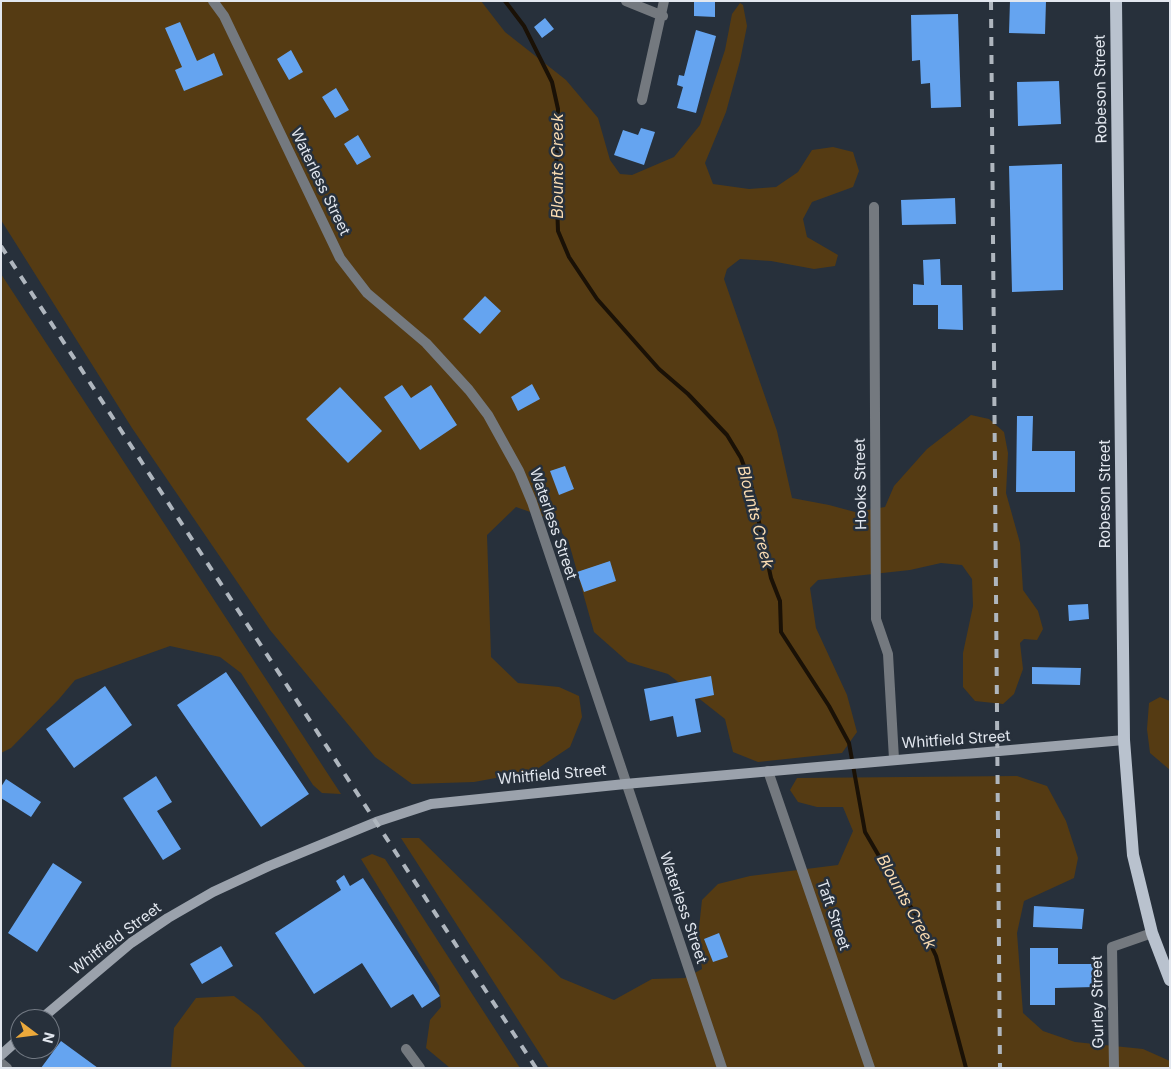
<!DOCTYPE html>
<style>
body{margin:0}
#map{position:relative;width:1171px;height:1069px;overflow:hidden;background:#27303b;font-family:Inter,sans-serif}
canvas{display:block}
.frame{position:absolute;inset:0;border:2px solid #e2e7ef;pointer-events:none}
.north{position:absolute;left:10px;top:1009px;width:50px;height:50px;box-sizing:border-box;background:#27303b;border:1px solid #727983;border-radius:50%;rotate:105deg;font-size:14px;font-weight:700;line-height:20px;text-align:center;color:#e2e7ef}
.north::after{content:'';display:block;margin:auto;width:18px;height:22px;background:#eca93b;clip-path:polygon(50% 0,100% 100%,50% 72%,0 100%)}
</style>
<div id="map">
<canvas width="1171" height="1069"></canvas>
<div class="frame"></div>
<div class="north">N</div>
</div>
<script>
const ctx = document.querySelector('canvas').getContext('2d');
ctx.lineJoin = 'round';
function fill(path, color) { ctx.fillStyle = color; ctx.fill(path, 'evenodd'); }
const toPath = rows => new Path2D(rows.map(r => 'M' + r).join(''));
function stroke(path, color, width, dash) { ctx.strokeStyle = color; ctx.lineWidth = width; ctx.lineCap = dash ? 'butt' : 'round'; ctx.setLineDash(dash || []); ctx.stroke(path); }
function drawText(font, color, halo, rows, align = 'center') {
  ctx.font = font + ' Inter,sans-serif'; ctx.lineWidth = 5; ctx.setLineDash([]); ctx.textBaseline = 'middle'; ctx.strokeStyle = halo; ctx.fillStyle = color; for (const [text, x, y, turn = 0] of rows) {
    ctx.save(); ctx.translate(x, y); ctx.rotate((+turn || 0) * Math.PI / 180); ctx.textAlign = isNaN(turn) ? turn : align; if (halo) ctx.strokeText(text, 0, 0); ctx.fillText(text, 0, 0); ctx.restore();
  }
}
fill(toPath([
 [1,1,481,1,505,32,566,80,598,118,610,160,620,174,632,175,674,157,700,125,725,50,732,14,740,3,743,5,747,26,740,61,726,112,705,163,713,184,749,189,776,187,798,172,812,150,833,147,853,152,859,171,853,187,812,202,803,219,807,237,838,255,835,266,814,269,771,261,740,259,727,269,724,279,777,431,792,498,829,505,855,512,885,507,894,486,927,449,971,415,989,419,1004,432,1008,453,1006,493,1020,543,1023,590,1038,611,1043,629,1037,640,1024,639,1020,643,1023,669,1014,694,1003,704,975,701,963,687,963,653,973,606,972,579,962,565,941,563,910,570,818,580,810,588,816,628,847,695,857,732,842,753,758,762,733,752,725,719,668,674,628,662,594,632,569,543,553,520,516,507,487,535,491,657,518,683,559,687,579,696,582,717,570,747,534,771,474,782,412,784,375,757,270,630,132,428,1,220],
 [1,274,341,794,322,793,313,785,241,673,220,657,170,646,75,680,59,699,11,748,1,753],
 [1160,697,1170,701,1170,770,1150,753,1147,729,1149,703],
 [1017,776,1047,786,1066,821,1078,858,1074,878,1024,901,1017,933,1023,1013,1043,1031,1075,1042,1143,1049,1170,1061,1170,1068,549,1068,401,838,419,838,561,978,614,1000,652,979,685,978,702,969,698,937,702,900,718,884,750,876,838,865,853,831,843,807,817,807,798,802,790,790,797,778],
 [372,854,385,859,520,1068,450,1068,426,1048,430,1020,441,1007,439,986,361,859],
 [234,996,259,1015,306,1068,171,1068,174,1028,196,998]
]), '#553b13');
stroke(toPath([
 [505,1,524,26,552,82,558,109,556,177,558,231,569,257,597,299,659,369,688,394,727,435,741,458,751,485,771,578,780,601,781,632,829,706,849,743,865,832,897,887,917,916,936,956,966,1068]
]), '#1a1106', 4);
fill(toPath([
 [694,1,715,1,715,17,694,16],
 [1010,1,1046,1,1045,34,1009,33],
 [958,14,961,107,931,108,930,83,921,84,920,60,912,61,911,15],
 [545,18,554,29,542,38,534,27],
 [180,22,197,61,214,53,223,75,184,91,175,70,182,67,165,28],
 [696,30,716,36,696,113,677,108,683,87,677,85,679,75,684,76],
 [291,50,303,72,289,80,277,59],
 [1059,81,1061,124,1018,126,1017,82],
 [336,88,349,110,335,118,322,97],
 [641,128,655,132,644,165,614,155,623,130,638,135],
 [358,135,371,157,357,165,344,144],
 [1062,164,1063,290,1012,292,1009,166],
 [955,198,956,224,902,225,901,200],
 [940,259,941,285,962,285,963,330,938,329,938,305,913,305,913,284,924,285,923,260],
 [485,296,501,311,480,334,463,319],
 [532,384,540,399,518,411,511,397],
 [402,385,411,398,431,385,457,425,420,450,384,397],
 [340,387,382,431,348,463,306,419],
 [1017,416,1033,416,1032,451,1075,451,1075,492,1016,492],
 [565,466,574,489,559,495,550,471],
 [610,561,616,581,584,592,577,572],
 [1088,604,1089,619,1069,621,1068,605],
 [1032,667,1081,668,1080,685,1032,684],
 [226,672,309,794,261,827,177,705],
 [711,676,714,695,695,699,701,732,677,737,673,716,650,721,644,689],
 [105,686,132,725,74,768,46,729],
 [156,776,172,802,157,811,181,849,163,860,123,798],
 [6,779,41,802,31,817,1,798,1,787],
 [53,863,82,882,37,952,8,933],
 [344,875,350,886,363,878,440,996,422,1008,413,994,391,1008,362,963,314,994,275,933,341,890,336,881],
 [1034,906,1084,909,1082,929,1033,927],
 [719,933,728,957,713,962,704,939],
 [221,946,233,966,202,984,190,964],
 [1030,948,1058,948,1058,964,1094,964,1094,987,1055,988,1055,1005,1030,1005],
 [61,1041,98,1068,41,1068]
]), '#65a4f0');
stroke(toPath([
 [213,1,224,16,340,258,367,293,426,343,469,390,488,415,519,471,532,502,722,1068],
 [626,1,663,16],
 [642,100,664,1],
 [874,207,876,619,888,654,894,759],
 [768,771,870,1068],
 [406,1049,420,1068],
 [1,1063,7,1068],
 [1114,1068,1112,947,1152,933]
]), '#74797f', 10);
stroke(toPath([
 [41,1019,131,943,168,918,213,892,269,866,376,822,431,804,625,784,1124,740],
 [1,1055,20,1038]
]), '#9ba2ac', 10);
stroke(toPath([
 [1116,1,1124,740,1133,855,1152,933,1170,980]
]), '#b9c2ce', 12);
stroke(toPath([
 [991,1,1000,1068],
 [1,246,536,1068]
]), '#afb6be', 4, [9, 9]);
drawText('15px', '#e2e7ef', '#27303b', [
 ["Robeson Street",1101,89,-91],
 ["Waterless Street",320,182,64],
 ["Hooks Street",861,484,-91],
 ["Robeson Street",1105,494,-90],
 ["Waterless Street",553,524,71],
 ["Whitfield Street",956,740,-4],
 ["Whitfield Street",552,775,-5],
 ["Waterless Street",683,908,71],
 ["Taft Street",833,915,71],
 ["Whitfield Street",116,939,-37],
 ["Gurley Street",1098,1002,-91]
]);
drawText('italic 16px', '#fadcb2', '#27303b', [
 ["Blounts Creek",558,166,-90],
 ["Blounts Creek",755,517,76],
 ["Blounts Creek",906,902,61]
]);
</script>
